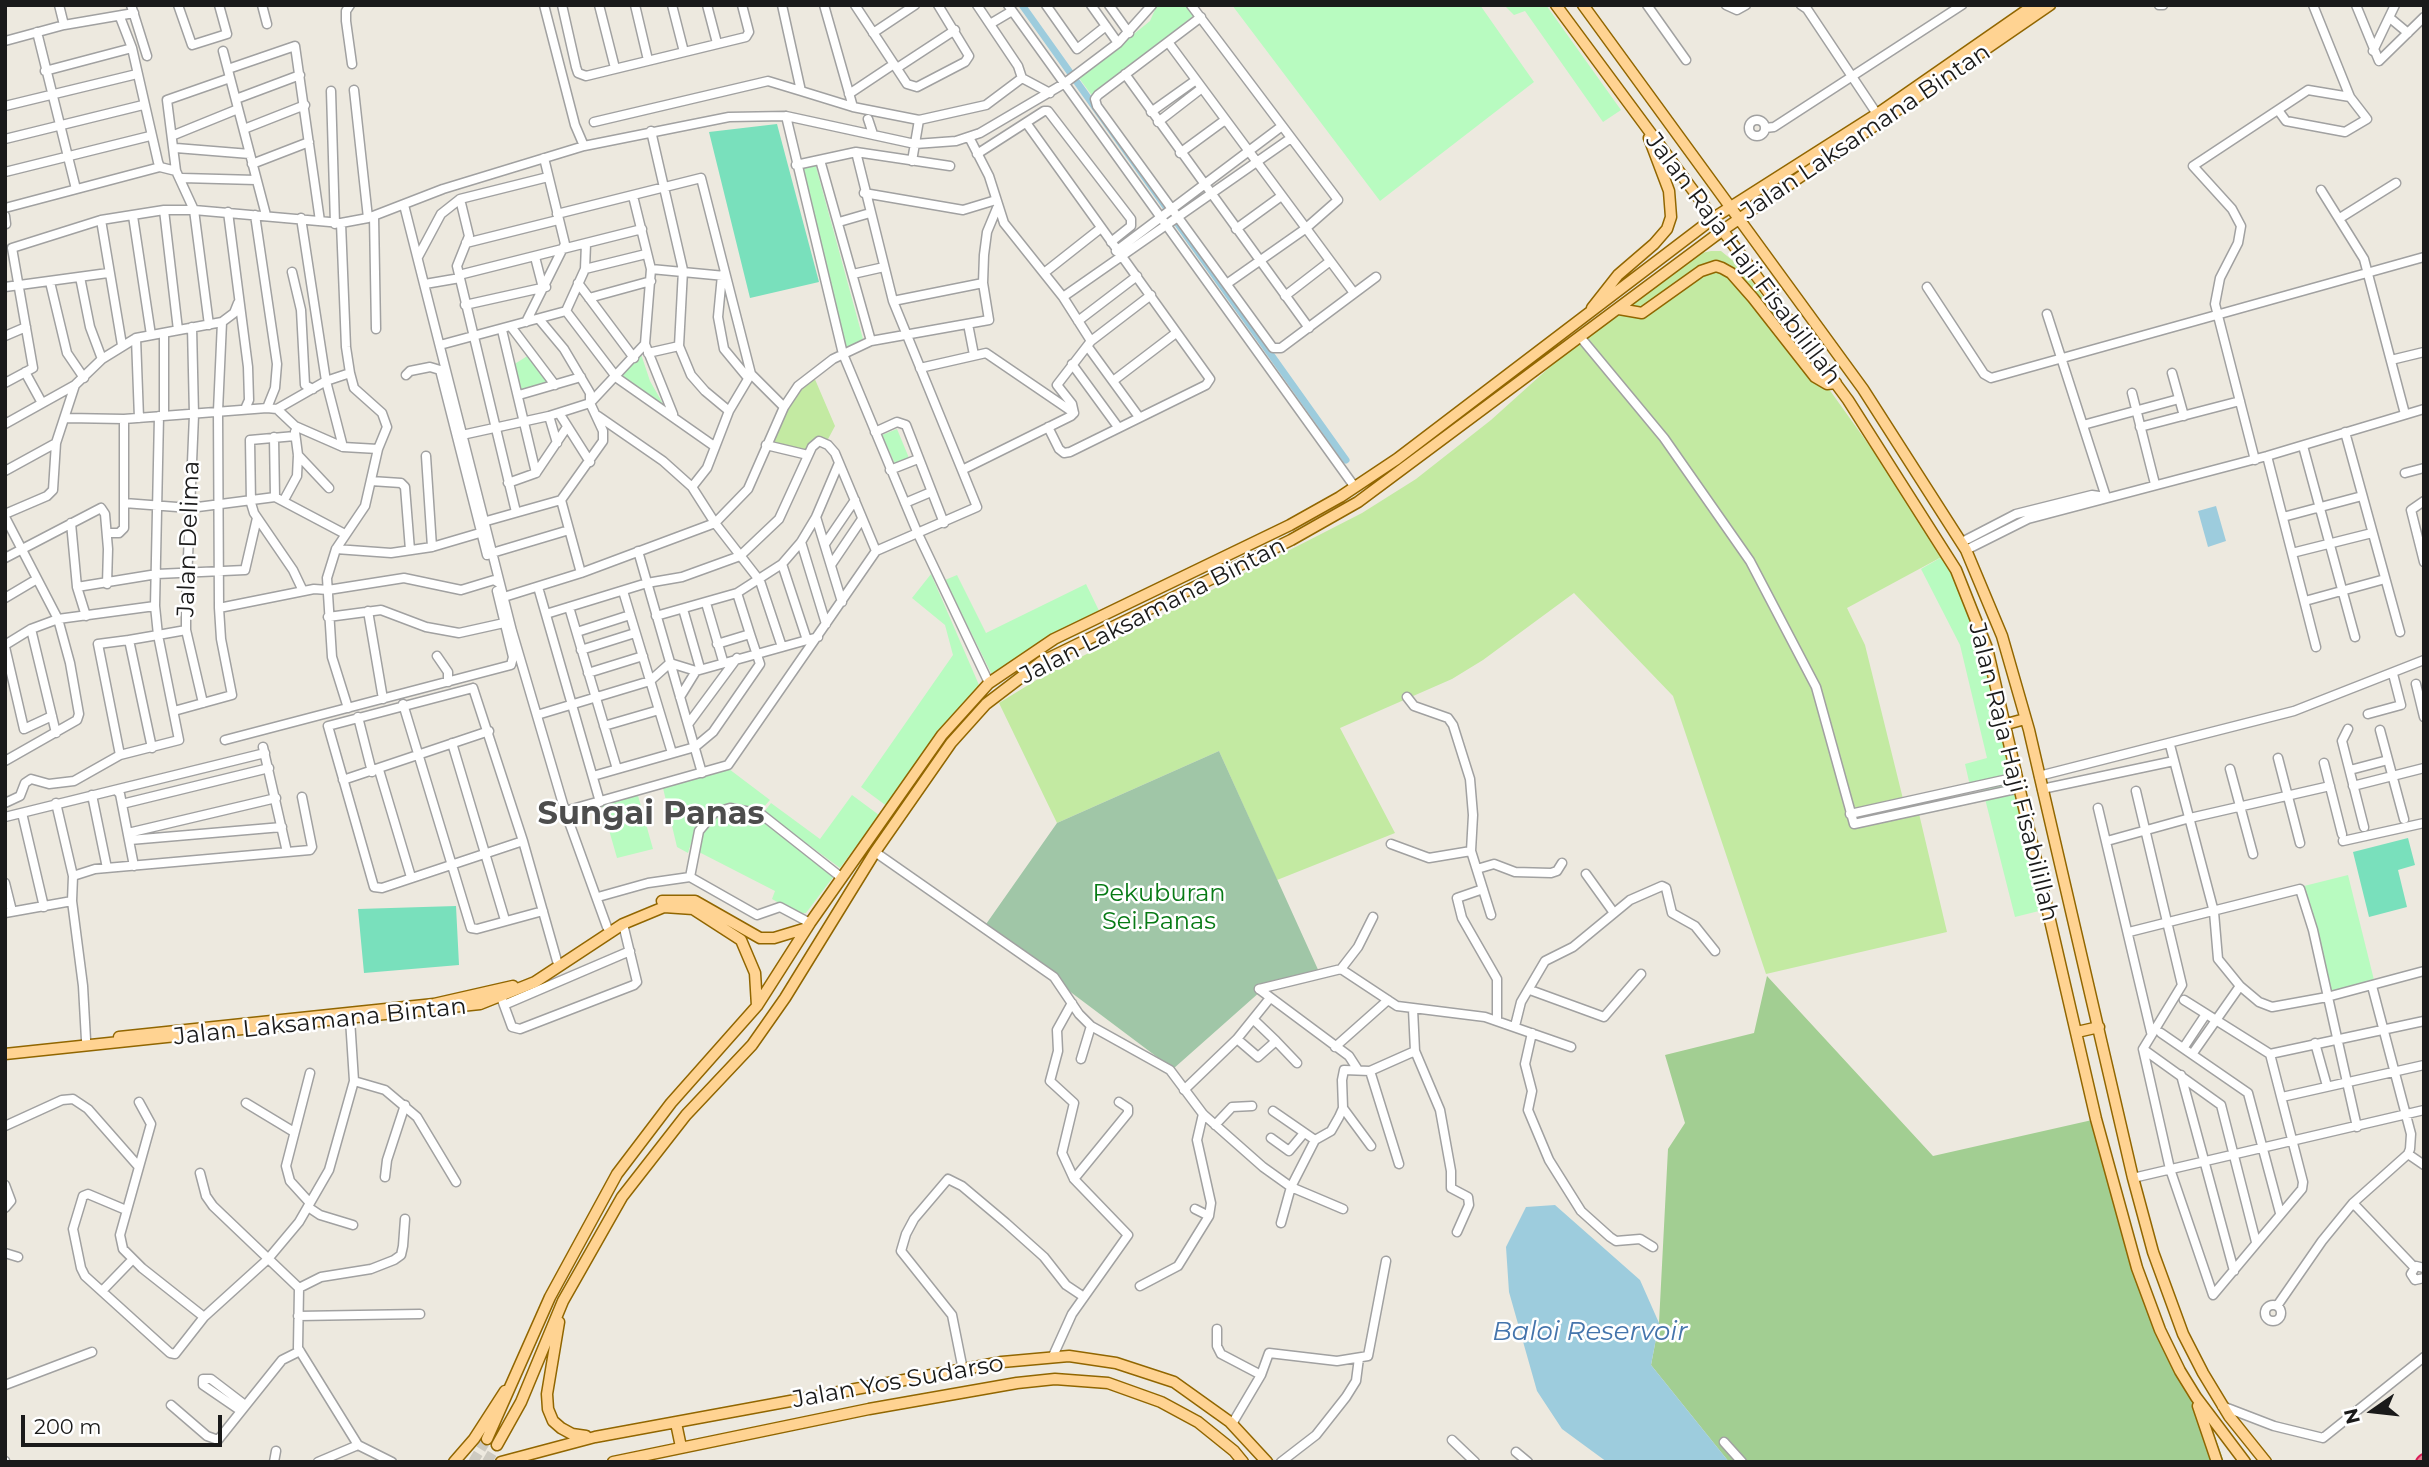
<!DOCTYPE html>
<style>
body{margin:0}
#map{position:relative;width:2429px;height:1467px;overflow:hidden;background:#ede9df;font-family:Montserrat,sans-serif}
canvas{display:block}
.frame{position:absolute;inset:0;border:7px solid #1a1a1a;pointer-events:none}
.north{position:absolute;left:2338px;top:1376px;width:70px;height:70px;-webkit-text-stroke:5px #fff;paint-order:stroke;rotate:256deg;font-size:19px;font-weight:700;line-height:28px;text-align:center;color:#1a1a1a}
.north::after{content:'';display:block;margin:auto;width:24px;height:32px;background:#1a1a1a;clip-path:polygon(50% 0,100% 100%,50% 72%,0 100%)}
.scale{position:absolute;left:21px;top:1415px;width:201px;height:32px;box-sizing:border-box;border:4px solid #1a1a1a;border-top:0;padding-left:9px;font-size:21px;line-height:24px;white-space:nowrap;color:#1a1a1a;-webkit-text-stroke:5px #fff;paint-order:stroke}
</style>
<div id="map">
<canvas width="2429" height="1467"></canvas>
<div class="frame"></div>
<div class="north">N</div>
<div class="scale">200 m</div>
</div>
<script>
const ctx = document.querySelector('canvas').getContext('2d');
ctx.lineJoin = 'round';
function fill(path, color) { ctx.fillStyle = color; ctx.fill(path, 'evenodd'); }
const toPath = rows => new Path2D(rows.map(r => 'M' + r).join(''));
function stroke(path, color, width, dash) { ctx.strokeStyle = color; ctx.lineWidth = width; ctx.lineCap = dash ? 'butt' : 'round'; ctx.setLineDash(dash || []); ctx.stroke(path); }
function drawText(font, color, halo, rows, align = 'center') {
  ctx.font = font + ' Montserrat,sans-serif'; ctx.lineWidth = 5; ctx.setLineDash([]); ctx.textBaseline = 'middle'; ctx.strokeStyle = halo; ctx.fillStyle = color; for (const [text, x, y, turn = 0] of rows) {
    ctx.save(); ctx.translate(x, y); ctx.rotate((+turn || 0) * Math.PI / 180); ctx.textAlign = isNaN(turn) ? turn : align; if (halo) ctx.strokeText(text, 0, 0); ctx.fillText(text, 0, 0); ctx.restore();
  }
}
fill(toPath([
 [1711,251,1721,251,1743,269,1947,554,1847,608,1865,645,1904,803,1916,801,1947,932,1766,974,1673,696,1574,593,1483,660,1452,679,1340,728,1395,833,1277,880,1219,751,1057,823,999,703,1038,679,1362,513,1416,479,1491,420,1581,339,1683,257],
 [814,377,835,426,826,443,814,443,809,456,771,444,783,416,796,395]
]), '#c3eaa2');
fill(toPath([
 [1767,976,1933,1156,2101,1118,2138,1257,2170,1343,2212,1428,2224,1462,1729,1462,1651,1365,1659,1323,1668,1149,1685,1123,1665,1055,1754,1033]
]), '#a2ce92');
fill(toPath([
 [1219,751,1320,974,1261,991,1173,1069,984,927,1057,823]
]), '#a0c6a7');
fill(toPath([
 [1157,5,1186,5,1193,16,1093,97,1079,78,1150,21],
 [1232,5,1480,5,1534,82,1380,201],
 [1504,5,1546,5,1621,110,1603,122,1525,11,1514,15],
 [815,163,863,339,845,351,798,168],
 [640,351,650,381,666,409,619,380],
 [529,355,550,384,521,393,513,365],
 [897,429,909,458,895,464,882,435],
 [1947,554,1994,673,2026,793,2047,909,2015,917,1981,783,1970,786,1965,764,1987,758,1960,645,1921,569],
 [931,574,979,685,888,807,861,787,953,655,945,625,912,598],
 [957,575,986,633,1086,584,1104,621,993,677,945,580],
 [729,769,770,800,760,811,744,806,716,808,695,831,688,853,677,847,663,788],
 [637,792,653,849,617,858,601,802],
 [852,795,879,815,840,868,764,812,771,803,820,839],
 [730,811,760,816,834,876,806,913,798,914,772,899,775,891,695,850,699,834,719,813],
 [2348,875,2374,980,2327,992,2300,887]
]), '#b8fbc0');
fill(toPath([
 [777,124,819,282,750,298,709,132],
 [2408,838,2415,865,2398,870,2407,907,2369,917,2353,852],
 [456,906,459,965,364,973,358,909]
]), '#79e0bc');
fill(toPath([
 [2216,506,2226,541,2208,547,2198,511],
 [1555,1205,1640,1280,1659,1323,1651,1365,1729,1462,1607,1462,1562,1429,1537,1391,1509,1292,1506,1247,1526,1207]
]), '#9dccdd');
stroke(toPath([
 [1022,5,1346,460]
]), '#9dccdd', 7);
stroke(toPath([
 [473,1462,487,1439],
 [487,1462,497,1445]
]), '#cdcac1', 10, [10, 5]);
const minor = toPath([
 [59,5,64,25],
 [131,5,147,56],
 [178,5,192,45,227,34,219,5],
 [262,5,267,24],
 [350,5,346,11,346,21,352,64],
 [544,5,575,125,584,146],
 [562,5,576,67,578,73,586,76,746,37,749,32,742,5],
 [599,5,615,68],
 [635,5,648,60],
 [672,5,684,52],
 [707,5,717,43],
 [782,5,801,91,853,107],
 [824,5,853,107,919,120,986,105,1022,78,1018,66,977,5],
 [855,5,907,84,917,87,965,62,969,56,938,5],
 [1008,5,1354,486],
 [1046,5,1077,49,1106,26],
 [1091,5,1118,43],
 [1109,5,1129,33],
 [1191,5,1338,200,1305,229,1228,283],
 [1647,5,1686,60],
 [1726,5,1737,10,1746,5],
 [1801,5,1807,9,1879,117],
 [2159,5,2163,5],
 [2356,5,2379,61,2424,17],
 [120,17,132,48,158,162,160,167,176,171],
 [1201,17,1098,95,1095,99,1097,106,1273,348,1281,348,1376,277],
 [2390,18,2408,33],
 [990,24,1012,11],
 [37,32,76,189],
 [873,33,915,5],
 [5,41,64,25,134,13],
 [1168,42,1354,293],
 [223,51,266,215],
 [2373,51,2395,5],
 [897,68,955,30],
 [228,69,295,46,320,221],
 [45,71,132,48],
 [1125,74,1309,328],
 [230,78,167,100,176,171,194,210,341,223,368,218,443,189,584,146,729,117,786,116,915,144,956,141,980,133,1065,83,1118,43,1152,5],
 [1022,78,1050,93],
 [354,90,368,218],
 [331,91,335,224],
 [849,94,894,64],
 [236,99,300,75],
 [5,106,137,74],
 [2278,110,2286,121,2345,132,2367,119,2350,97,2313,5],
 [1151,112,1196,80],
 [786,116,843,354,918,534,989,683],
 [868,119,873,134],
 '1749 128a8 8 0 1 1 16 0a8 8 0 1 1-16 0Z',
 [594,122,768,81,801,91],
 [1158,122,1202,88],
 [1027,124,1210,379,1206,385,1070,452,1064,453,1059,449,1048,427],
 [1765,128,1774,127,1962,5],
 [244,129,305,105],
 [651,131,683,270,679,346,691,375,705,391,729,411],
 [174,135,238,109],
 [5,139,143,105],
 [176,148,250,154],
 [856,152,893,301,962,470,1071,416,1074,413,1072,404,1057,385,1091,341,1063,297,1004,223,989,176,969,137],
 [1180,153,1225,120],
 [977,154,1044,111,1048,111,1131,219,1131,226,1111,242],
 [820,160,871,341],
 [912,161,919,120],
 [252,164,309,142],
 [796,165,856,152,950,166],
 [5,172,150,136],
 [182,178,256,180],
 [2321,190,2364,259,2405,414],
 [864,193,963,210,996,200],
 [633,196,651,269,645,344,673,414],
 [460,199,469,236,457,266,516,512],
 [404,205,512,631,565,811,607,927],
 [5,208,160,167],
 [164,210,178,330],
 [228,212,248,367,249,400,245,409],
 [557,214,701,178,751,374,784,407],
 [255,215,277,364,275,388,267,408],
 [5,216,6,224],
 [133,216,151,335],
 [374,216,376,329],
 [301,218,326,381,343,447],
 [2340,218,2396,183],
 [101,220,122,345],
 [839,222,870,213],
 [341,223,346,347,350,373,354,388,382,413,387,427,378,449,365,506,336,549,327,578,332,657,348,708],
 [1236,229,1280,197],
 [466,243,558,220],
 [1116,251,1282,126],
 [418,257,441,214,460,199,548,177],
 [535,257,543,288],
 [585,269,646,254],
 [651,269,725,276],
 [292,272,301,310,305,385,313,389],
 [1044,273,1101,228],
 [853,274,884,267],
 [459,275,642,229],
 [722,275,718,317,724,349,748,378],
 [80,277,90,327,102,359],
 [50,282,67,353,84,378],
 [578,283,634,358],
 [425,284,460,278],
 [5,287,108,273],
 [1927,287,1984,374,1991,378,2424,257],
 [1285,296,1329,262],
 [1063,297,1291,138],
 [589,298,651,281],
 [893,301,983,283],
 [465,305,546,287],
 [566,311,617,378,714,446],
 [566,311,585,269,586,244],
 [2047,314,2106,497],
 [1078,321,1137,276],
 [526,322,565,244,544,158],
 [968,324,974,355],
 [192,327,194,415,186,605,186,630,203,703],
 [512,328,555,385],
 [502,330,536,473],
 [5,336,26,327],
 [136,338,139,418],
 [1581,338,1664,438,1750,561,1816,687,1854,824,2020,788],
 [1091,341,1151,295],
 [440,345,566,311],
 [1088,347,1139,417],
 [648,353,679,346],
 [2391,360,2424,352],
 [1072,364,1118,427],
 [920,368,986,353,1074,413],
 [25,372,42,403],
 [2172,373,2184,416],
 [406,375,410,371,430,367,440,370,487,555],
 [1113,381,1176,333],
 [5,383,33,368,12,248,101,220,164,210,194,210,209,325],
 [2132,393,2155,484],
 [519,395,581,377],
 [277,409,326,381,350,373],
 [559,413,590,462],
 [159,416,155,606,158,635,179,740,120,755,98,644,129,640,158,635,186,630],
 [164,416,164,333],
 [549,416,557,443],
 [598,416,663,461,692,487,715,523,760,581,782,647],
 [67,418,124,419,267,408,277,409,295,426,343,447,378,449],
 [5,424,75,385,102,359,136,338,222,322,234,313,238,303],
 [2083,425,2179,399],
 [2140,427,2240,401],
 [875,432,897,422,906,425,944,523],
 [2345,432,2400,632],
 [462,435,549,416,590,403,645,344],
 [295,436,250,440,251,503,254,513,293,570,303,591],
 [274,437,275,497],
 [766,445,808,455],
 [2303,446,2355,637],
 [298,455,329,488],
 [426,456,432,547],
 [2267,456,2316,647],
 [2255,460,2215,304,2220,278,2238,243,2241,226,2232,209,2193,166,2308,90,2350,97],
 [890,470,918,459],
 [5,471,56,443],
 [2405,473,2424,468],
 [371,481,401,483,405,487,410,550],
 [508,483,536,473,567,427],
 [692,487,707,468,729,411,751,374],
 [284,500,297,476,298,455,295,432],
 [561,500,581,573],
 [2424,501,2411,510,2424,562],
 [124,503,190,508,275,497,345,534],
 [905,503,931,492],
 [5,514,47,496,53,490,56,443,75,385],
 [5,517,58,619,70,663,79,714,77,720,5,761],
 [816,517,842,602],
 [2283,517,2362,496],
 [483,522,561,500,603,441,603,431,590,403,590,393,564,349,539,319],
 [71,523,77,587,86,616],
 [107,533,119,533,124,528,124,419],
 [801,542,826,624],
 [1962,542,2016,514,2092,495,2106,497],
 [825,544,855,500],
 [336,549,391,553,432,547,483,532],
 [1966,550,2028,519,2267,456,2424,409],
 [638,551,702,773],
 [492,553,569,530],
 [2292,553,2372,533],
 [5,558,101,508,105,514,108,549,107,584],
 [782,564,807,640],
 [831,565,862,519],
 [77,587,157,574,245,570,257,518],
 [538,587,600,802],
 [623,591,672,753],
 [737,593,750,634],
 [504,597,581,573,715,523,748,489,784,407,798,386,833,359,871,341,989,320,983,283,984,255,987,232,997,208],
 [5,598,37,579],
 [2305,601,2385,579],
 [706,603,723,661],
 [569,607,617,769],
 [219,608,314,589,328,590,404,578,461,590,494,580,499,583],
 [683,609,700,668],
 [368,611,383,699],
 [546,614,647,583,682,577,740,556,779,519,812,447,819,441,828,445,835,453,876,551],
 [656,616,737,593,782,564,801,542,816,517,839,463],
 [328,617,381,610,426,627,459,633,504,623,507,626],
 [31,629,56,733],
 [577,632,630,615],
 [129,640,152,748],
 [5,645,31,629,58,619,155,606],
 [5,647,24,729,52,716],
 [581,650,635,633],
 [437,656,448,672,448,682],
 [588,673,643,656],
 [2416,684,2424,717],
 [473,688,523,841,382,888,374,887,328,726,473,688],
 [680,697,696,671],
 [1407,697,1414,706,1448,718,1453,725,1470,779,1473,815,1471,851],
 [403,704,471,928,477,929,543,911],
 [174,711,232,695,221,639,219,608,218,411,222,322],
 [2368,714,2401,705,2393,674],
 [537,715,650,681,670,663,696,671,818,637],
 [358,717,372,772],
 [689,723,737,658],
 [604,726,659,710],
 [2348,729,2342,741,2364,827],
 [2380,730,2404,819],
 [225,740,511,665,513,657,497,591],
 [452,743,505,920],
 [2170,745,2214,912,2218,959,2240,986,2259,1002,2272,1007,2327,997,2424,971],
 [263,747,287,852],
 [2278,758,2300,843],
 [2324,763,2342,834],
 [2230,769,2253,854],
 [379,770,411,877],
 [2350,770,2388,760],
 [593,776,695,747,713,732,760,664,750,634,717,644],
 [2039,776,2294,711,2424,660],
 [343,780,489,731],
 [2353,786,2424,768],
 [2042,789,2174,761],
 [116,790,120,794,134,866],
 [2136,791,2182,985,2143,1049,2170,1169,2213,1295,2302,1189,2303,1182,2270,1054,2184,1000],
 [92,795,107,868],
 [5,803,20,796,25,783,31,779,49,784,74,781,120,755],
 [56,803,73,876,72,901,83,986,86,1040],
 [122,804,269,768],
 [2098,808,2151,1032],
 [565,811,728,765,876,551,977,507,962,470],
 [22,813,44,907],
 [1850,814,2017,777],
 [5,817,265,753],
 [128,833,276,798],
 [130,840,282,827],
 [523,841,557,961],
 [2107,841,2190,818,2330,786],
 [2343,841,2424,823],
 [1391,844,1429,858,1471,851,1491,915],
 [875,852,1054,977,1079,1014,1091,1026,1170,1070,1203,1114,1263,1167,1291,1187,1343,1209],
 [1477,869,1494,864,1515,872,1551,873,1557,871,1562,863],
 [1586,874,1614,913],
 [73,876,95,869,310,850,312,847,302,797],
 [690,877,699,831,714,813,730,808,761,814,842,878],
 [5,883,12,911],
 [1483,889,1457,898,1462,918,1497,979,1497,1021],
 [598,897,648,883,690,877,757,915,780,907,810,923],
 [5,913,72,901],
 [2129,932,2300,889,2313,930,2357,1127],
 [1341,969,1358,947,1373,917],
 [1259,989,1341,969,1397,1006,1485,1017,1571,1047],
 [1259,989,1349,1056,1358,1070],
 [1530,990,1604,1017,1641,974],
 [501,997,512,1027,520,1029,634,985,637,982,623,924],
 [504,1005,630,951],
 [1413,1009,1415,1051,1440,1110,1451,1171,1451,1188,1468,1197,1469,1205,1457,1232],
 [1515,1026,1521,1002,1545,961,1573,947,1630,900,1662,886,1666,888,1672,913,1695,926,1715,951],
 [1532,1033,1525,1064,1532,1091,1528,1110,1549,1160,1581,1211,1610,1237,1616,1241,1640,1239,1653,1247],
 [2161,1033,2248,1093,2280,1213],
 [1237,1039,1258,1057,1276,1041,1253,1019],
 [1276,1041,1297,1063],
 [2315,1043,2327,1086],
 [1335,1047,1388,1000],
 [2184,1047,2206,1014],
 [2143,1049,2221,1105,2256,1242],
 [2193,1053,2240,986],
 [2270,1054,2424,1021],
 [1081,1059,1091,1026],
 [1370,1071,1399,1164],
 [310,1073,286,1166,290,1181,310,1203],
 [2181,1075,2234,1271],
 [354,1081,385,1090,417,1117,456,1182],
 [1184,1090,1237,1039,1270,998],
 [2282,1097,2424,1065],
 [246,1103,294,1132],
 [1343,1108,1371,1146],
 [1273,1111,1315,1140],
 [1215,1125,1232,1107,1252,1106],
 [5,1126,62,1100,73,1099,88,1109,139,1167,120,1235,123,1249,142,1268,204,1317],
 [1271,1138,1289,1151,1304,1133],
 [2408,1154,2424,1165],
 [139,1167,151,1124,139,1102],
 [200,1173,206,1196,213,1206,299,1288,298,1348,358,1445,392,1462],
 [385,1177,387,1160,405,1105],
 [2133,1178,2424,1110],
 [1074,1179,1128,1113,1128,1108,1119,1102],
 [5,1185,11,1201,5,1208],
 [2353,1203,2414,1267],
 [308,1207,320,1215,353,1225],
 [1195,1209,1209,1216],
 [126,1210,88,1194,83,1196,73,1229,81,1268,85,1276,170,1353,175,1354,204,1317,268,1259,299,1222,329,1170,354,1081,350,1019],
 [1281,1223,1291,1187,1315,1140,1331,1131,1339,1117,1343,1108,1342,1080,1344,1070,1370,1071,1415,1051],
 [5,1253,18,1257],
 [2424,1268,2416,1266,2411,1274,2415,1280,2424,1278],
 [1140,1286,1178,1266,1209,1216,1211,1203,1197,1140,1203,1114],
 [299,1288,321,1277,371,1269,394,1260,401,1255,403,1246,405,1219],
 [103,1290,132,1260],
 '2265 1313a8 8 0 1 1 16 0a8 8 0 1 1-16 0Z',
 [2277,1306,2322,1241,2353,1203,2408,1154,2410,1149,2411,1134,2372,986],
 [298,1316,420,1314],
 [1217,1329,1217,1346,1221,1354,1261,1375],
 [1053,1356,1072,1314,1128,1235,1074,1179,1062,1153,1074,1103,1050,1081,1058,1051,1057,1030,1072,1003],
 [963,1370,952,1315,901,1251,906,1234,914,1219,948,1179,962,1186,1006,1223,1044,1257,1066,1285,1084,1297],
 [5,1385,92,1352],
 [171,1405,207,1436,218,1440,282,1360,300,1351],
 [2222,1406,2274,1426,2323,1438,2424,1357],
 [241,1411,203,1385,203,1379,211,1379,245,1405],
 [1232,1424,1261,1375,1269,1353,1337,1361,1368,1356,1386,1261],
 [1452,1440,1475,1462],
 [1724,1442,1742,1462],
 [1516,1452,1528,1462],
 [5,1461,5,1462],
 [274,1462,276,1451],
 [318,1462,358,1445],
 [1281,1462,1316,1435,1346,1397,1356,1381,1359,1358]
]);
const major = toPath([
 [1556,5,1848,400,1956,570,1987,648,2096,1119,2137,1268,2160,1330,2180,1371,2196,1397,2245,1462],
 [1583,5,1863,389,1966,550,2002,636,2029,730,2133,1178,2153,1252,2183,1334,2203,1373,2229,1416,2266,1462],
 [1592,308,1618,275,1654,244,1667,229,1671,217,1669,191,1649,138],
 [1619,309,1642,313,1701,271,1716,266,1722,268,1731,273,1753,298,1815,377,1827,384,1836,383],
 [2003,725,2025,719],
 [662,901,695,901,760,938,774,938,807,928],
 [2077,1032,2099,1027],
 [119,1037,434,1004,513,986],
 [5,1054,480,1004,535,982,623,924,664,907,693,909,741,940,755,973,757,1006],
 [559,1322,547,1394,548,1409,553,1421,561,1428,572,1434,586,1436],
 [2198,1406,2217,1462],
 [676,1423,681,1447],
 [487,1439,550,1297,617,1174,671,1103,757,1006,810,923,942,735,989,683,1054,639,1290,525,1340,497,1397,459,1715,217,1877,114,2034,5],
 [497,1445,521,1402,563,1301,622,1197,686,1115,752,1045,785,998,875,852,951,743,986,704,1041,662,1291,540,1358,502,1723,230,2050,5],
 [454,1462,474,1439,505,1391],
 [501,1462,595,1437,1002,1362,1069,1356,1116,1363,1174,1382,1230,1422,1267,1462],
 [613,1462,869,1409,1017,1383,1055,1379,1108,1383,1161,1402,1198,1422,1234,1451,1243,1462]
]);
const highway = toPath([
 [2422,1462,2424,1460]
]);
stroke(minor, '#a1a1a1', 11);
stroke(major, '#916600', 13);
stroke(highway, '#da1d58', 14);
stroke(minor, '#fff', 8);
stroke(major, '#ffd392', 10);
stroke(highway, '#e88392', 10);
drawText('24px', '#1a1a1a', '#fff', [
 ["Jalan Laksamana Bintan",1866,132,-34],
 ["Jalan Raja Haji Fisabilillah",1743,259,53],
 ["Jalan Delima",189,539,-88],
 ["Jalan Laksamana Bintan",1153,611,-27],
 ["Jalan Raja Haji Fisabilillah",2013,772,76],
 ["Jalan Laksamana Bintan",320,1022,-6],
 ["Jalan Yos Sudarso",898,1382,-10]
]);
drawText('24px', '#077a15', '#fff', [
 ["Pekuburan",1159,894],
 ["Sei.Panas",1159,922]
]);
drawText('italic 26px', '#4575ac', '#fff', [
 ["Baloi Reservoir",1590,1332]
]);
drawText('bold 32px', '#4d4d4d', '#fff', [
 ["Sungai Panas",651,815]
]);
</script>
